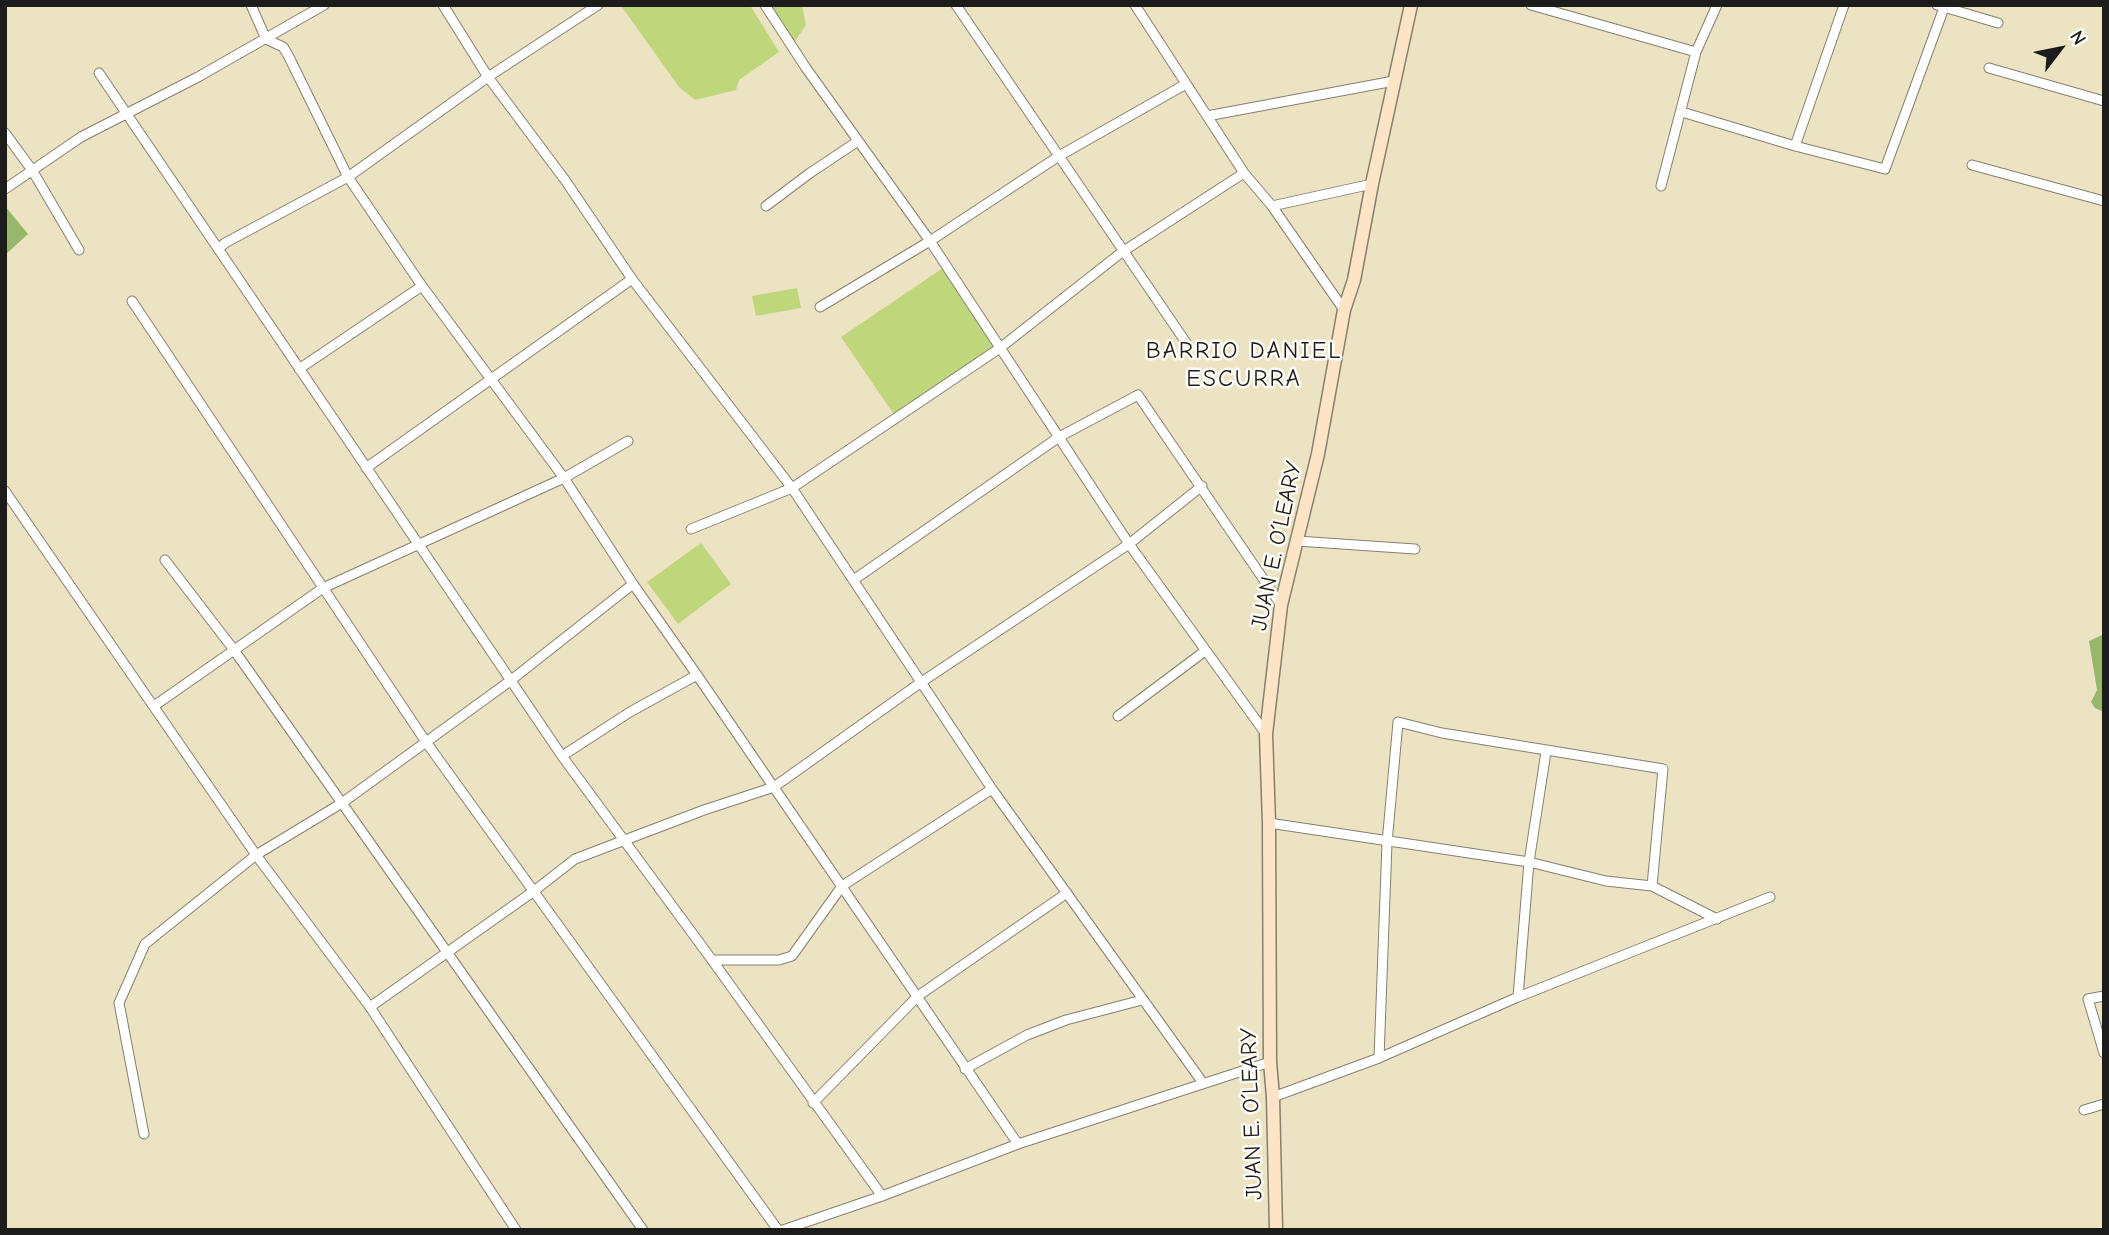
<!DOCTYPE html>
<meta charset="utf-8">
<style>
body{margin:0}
#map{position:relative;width:2109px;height:1235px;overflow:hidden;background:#ece3c3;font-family:"Comic Neue",sans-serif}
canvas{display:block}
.frame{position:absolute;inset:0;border:7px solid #1c1c1c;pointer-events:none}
.north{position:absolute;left:2025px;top:14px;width:70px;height:70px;-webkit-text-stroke:5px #fdfcf7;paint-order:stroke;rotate:58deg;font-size:19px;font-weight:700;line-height:28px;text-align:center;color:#1c1c1c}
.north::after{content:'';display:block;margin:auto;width:24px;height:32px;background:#1c1c1c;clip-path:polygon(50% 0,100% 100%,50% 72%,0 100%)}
</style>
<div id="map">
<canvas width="2109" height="1235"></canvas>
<div class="frame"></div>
<div class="north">N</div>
</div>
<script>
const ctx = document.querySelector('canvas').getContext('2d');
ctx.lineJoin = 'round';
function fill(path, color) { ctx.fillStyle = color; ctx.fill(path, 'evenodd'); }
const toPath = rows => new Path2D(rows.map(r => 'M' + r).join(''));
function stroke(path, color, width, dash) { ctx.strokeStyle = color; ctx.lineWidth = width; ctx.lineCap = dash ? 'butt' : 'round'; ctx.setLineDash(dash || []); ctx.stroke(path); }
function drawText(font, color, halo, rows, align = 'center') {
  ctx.font = font + ' "Comic Neue",sans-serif'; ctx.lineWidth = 5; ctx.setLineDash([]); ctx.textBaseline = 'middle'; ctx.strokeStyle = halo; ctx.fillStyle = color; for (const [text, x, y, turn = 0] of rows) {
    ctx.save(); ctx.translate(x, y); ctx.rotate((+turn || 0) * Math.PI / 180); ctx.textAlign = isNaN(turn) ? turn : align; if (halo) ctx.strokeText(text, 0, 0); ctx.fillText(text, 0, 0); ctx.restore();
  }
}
fill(toPath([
 [624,5,750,5,779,52,739,80,736,90,695,100,679,87,622,7],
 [769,5,802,5,806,25,793,44],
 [943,268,997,348,895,416,841,337],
 [797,288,801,308,756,316,752,296],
 [701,543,731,584,678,624,647,582]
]), '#bfd67a');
fill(toPath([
 [5,206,28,234,5,255],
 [2104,634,2104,712,2095,708,2091,702,2097,690,2089,641]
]), '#97b76a');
const street = toPath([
 [251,5,266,39,283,47,288,55,348,177,422,286,564,478,633,584,697,675,1018,1144],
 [443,5,488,77,565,180,632,279,792,488,992,789,1203,1083],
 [765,5,806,68,930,241,1129,544,1266,734],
 [956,5,1187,344],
 [1135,5,1244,173,1272,206,1344,310],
 [1531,5,1696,52],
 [1937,5,1998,23],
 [1989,68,2104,101],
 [99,73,562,756,712,960,779,960,792,956,842,886,992,789],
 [1682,112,1795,146,1885,169,1945,5],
 [1207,116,1394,81],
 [5,133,32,170,79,250],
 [1795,146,1844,5],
 [1972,165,2104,201],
 [1661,186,1696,52,1717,5],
 [5,189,81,137,198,77,324,5],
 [766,206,810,173,858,141],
 [1272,206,1372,184],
 [218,249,225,243,348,177,488,77,598,5],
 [132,301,426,742,778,1230],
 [820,307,930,241,1059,156,1186,84],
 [299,369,422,286],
 [366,468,632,279],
 [5,491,256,855,370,1007,516,1230],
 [691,529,792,488,1000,348,1122,252,1244,173],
 [1297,541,1415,549],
 [165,560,234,650,643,1230],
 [855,579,1059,437,1138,395,1281,605],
 [154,706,323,588,564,478,628,441],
 [1118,716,1205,651],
 [562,756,630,712,697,675],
 [1269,823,1529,862,1606,881,1652,886,1717,919],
 [712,960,882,1196],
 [2104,996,2088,999,2104,1053],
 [1518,997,1529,862,1546,752],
 [370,1007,534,891,575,859,704,810,774,787,920,683,1129,544,1202,486],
 [1379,1058,1387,843,1398,722,1442,733,1663,769,1652,886],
 [965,1069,1027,1035,1066,1020,1142,1000],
 [1273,1097,1379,1058,1518,997,1770,897],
 [813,1103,918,996,1067,893],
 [2084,1110,2104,1104],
 [144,1134,119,1003,145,944,256,855,342,803,510,681,633,584],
 [783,1230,882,1196,1018,1144,1270,1062]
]);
const secondary = toPath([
 [1276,1230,1273,1097,1270,1062,1269,823,1266,734,1281,605,1318,454,1344,310,1354,280,1372,184,1411,5]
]);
stroke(street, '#848070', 11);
stroke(secondary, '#848070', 15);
stroke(street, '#fff', 9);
stroke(secondary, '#fee4c6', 12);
drawText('23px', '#1c1c1c', '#fdfcf7', [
 ["JUAN E. O´LEARY",1277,546,-78],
 ["JUAN E. O´LEARY",1252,1114,-92]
]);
ctx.letterSpacing = '2px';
drawText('24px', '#1c1c1c', '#fdfcf7', [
 ["BARRIO DANIEL",1244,351],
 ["ESCURRA",1244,379]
]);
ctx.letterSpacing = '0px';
</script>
